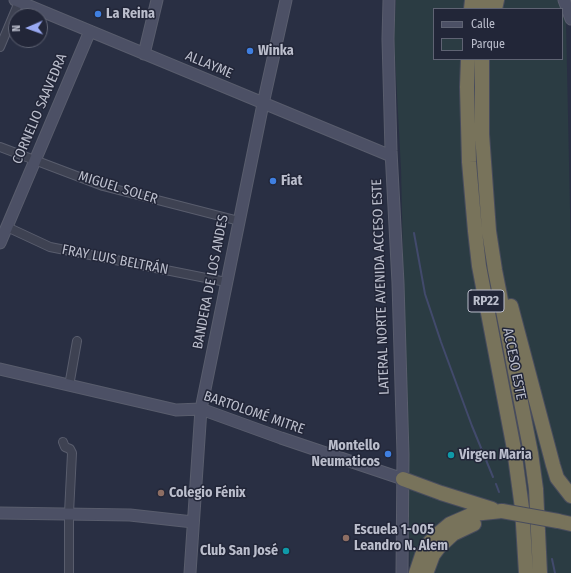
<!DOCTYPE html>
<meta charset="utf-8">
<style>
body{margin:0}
#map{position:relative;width:571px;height:573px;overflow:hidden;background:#292f43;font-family:"Fira Sans Condensed",sans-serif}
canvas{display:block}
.legend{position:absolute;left:433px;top:8px;width:130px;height:52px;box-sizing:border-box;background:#222638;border:1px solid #5f6373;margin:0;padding:5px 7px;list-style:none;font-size:12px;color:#bbbecc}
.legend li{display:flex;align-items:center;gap:8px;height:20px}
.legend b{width:20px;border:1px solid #5f6373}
.north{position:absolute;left:8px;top:8px;width:40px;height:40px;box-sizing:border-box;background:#222638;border:1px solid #5f6373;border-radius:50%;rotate:268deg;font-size:11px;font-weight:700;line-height:16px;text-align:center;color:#bbbecc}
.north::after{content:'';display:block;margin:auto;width:14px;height:18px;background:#99a9f2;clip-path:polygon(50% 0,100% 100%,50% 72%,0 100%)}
</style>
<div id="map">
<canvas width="571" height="573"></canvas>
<ul class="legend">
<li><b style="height:5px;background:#4c5065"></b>Calle</li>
<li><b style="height:11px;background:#2b3c43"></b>Parque</li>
</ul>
<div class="north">N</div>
</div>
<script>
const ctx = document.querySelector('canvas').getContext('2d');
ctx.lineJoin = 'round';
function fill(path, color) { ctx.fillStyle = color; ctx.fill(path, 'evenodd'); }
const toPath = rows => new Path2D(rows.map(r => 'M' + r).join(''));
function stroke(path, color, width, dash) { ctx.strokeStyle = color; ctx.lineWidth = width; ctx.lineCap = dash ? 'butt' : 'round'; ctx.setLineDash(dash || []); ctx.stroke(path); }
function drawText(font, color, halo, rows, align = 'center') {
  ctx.font = font + ' "Fira Sans Condensed",sans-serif'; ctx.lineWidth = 3; ctx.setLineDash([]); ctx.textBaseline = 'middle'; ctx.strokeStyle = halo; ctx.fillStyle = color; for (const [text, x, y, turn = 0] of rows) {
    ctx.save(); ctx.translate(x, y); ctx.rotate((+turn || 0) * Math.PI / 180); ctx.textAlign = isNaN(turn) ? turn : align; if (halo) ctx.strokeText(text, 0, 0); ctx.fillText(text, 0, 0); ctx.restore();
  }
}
fill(toPath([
 [396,0,559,0,562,9,434,9,434,59,562,59,562,10,566,21,571,256,571,573,410,573,401,169,394,38]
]), '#2b3c43');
stroke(toPath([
 [414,233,425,294,441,342,472,426,493,477],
 [496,484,499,492],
 [552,559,555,573]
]), '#424a6c', 2);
const street = toPath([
 [0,47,19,2],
 [0,147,103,186,239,221],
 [7,227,50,247,226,282],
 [69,386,77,341],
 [63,442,65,447,70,449,72,453,69,513,69,573]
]);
const secondary = toPath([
 [15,0,391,156],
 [389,0,388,39,391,151,398,283,403,455,402,573],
 [564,0,571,19],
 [144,54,157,0],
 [0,243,90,31],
 [0,369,176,410,201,409,281,438,403,479],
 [0,513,130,515,193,522],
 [190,573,201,409,263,104,286,0]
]);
const highway = toPath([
 [471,9,472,0],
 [485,9,486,0],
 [495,9,497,0],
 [468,59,467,87,469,162,475,231,479,266,514,449,522,508,526,573],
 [482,59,482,134,489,231,495,270,531,453,536,489,540,573],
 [511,306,553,465,557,478,571,496],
 [403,479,441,493,492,509],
 [558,521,571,524],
 [427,571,433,555,439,547,453,534,474,524],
 [416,573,422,555,429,543,438,534,450,524,473,514,502,511]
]);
stroke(street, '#595d6d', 10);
stroke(secondary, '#595d6d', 13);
stroke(highway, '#484c5d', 16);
stroke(street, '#3e4252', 8);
stroke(secondary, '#4c5065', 11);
stroke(highway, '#78735b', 14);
const highwayBridge = toPath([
 [502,511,558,521]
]);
stroke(highwayBridge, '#484c5d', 16, []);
stroke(highwayBridge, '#78735b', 14);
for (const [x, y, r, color] of [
 [98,14,4,"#3f7fe0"],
 [250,51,4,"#3f7fe0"],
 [273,181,4,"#3f7fe0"],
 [388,454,4,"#3f7fe0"],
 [451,455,4,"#0f9aa8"],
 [161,493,4,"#8d6e63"],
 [346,538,4,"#8d6e63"],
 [286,551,4,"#0f9aa8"]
]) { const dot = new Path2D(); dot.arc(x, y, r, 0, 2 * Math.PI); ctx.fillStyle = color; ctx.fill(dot); stroke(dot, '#222638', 1.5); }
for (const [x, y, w] of [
 [486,301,36]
]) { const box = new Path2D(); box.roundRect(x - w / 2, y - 11, w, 22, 3); ctx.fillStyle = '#222638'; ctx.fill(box); stroke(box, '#bbbecc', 1); }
drawText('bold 13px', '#bbbecc', null, [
 ["RP22",486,301]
]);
drawText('bold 14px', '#bbbecc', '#222638', [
 ["La Reina",106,14],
 ["Winka",258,51],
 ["Fiat",281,181],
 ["Montello",380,446,"right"],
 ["Neumaticos",380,462,"right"],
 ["Virgen Maria",459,455],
 ["Colegio Fénix",169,493],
 ["Escuela 1-005",354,530],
 ["Leandro N. Alem",354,546],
 ["Club San José",278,551,"right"]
], 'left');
drawText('14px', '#bbbecc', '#222638', [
 ["ALLAYME",209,65,23],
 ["CORNELIO SAAVEDRA",40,109,-67],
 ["MIGUEL SOLER",118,188,17],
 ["FRAY LUIS BELTRÁN",115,260,11],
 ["BANDERA DE LOS ANDES",211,282,-79],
 ["LATERAL NORTE AVENIDA ACCESO ESTE",381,287,-92],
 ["ACCESO ESTE",514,364,79],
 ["BARTOLOMÉ MITRE",254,413,19]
]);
</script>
